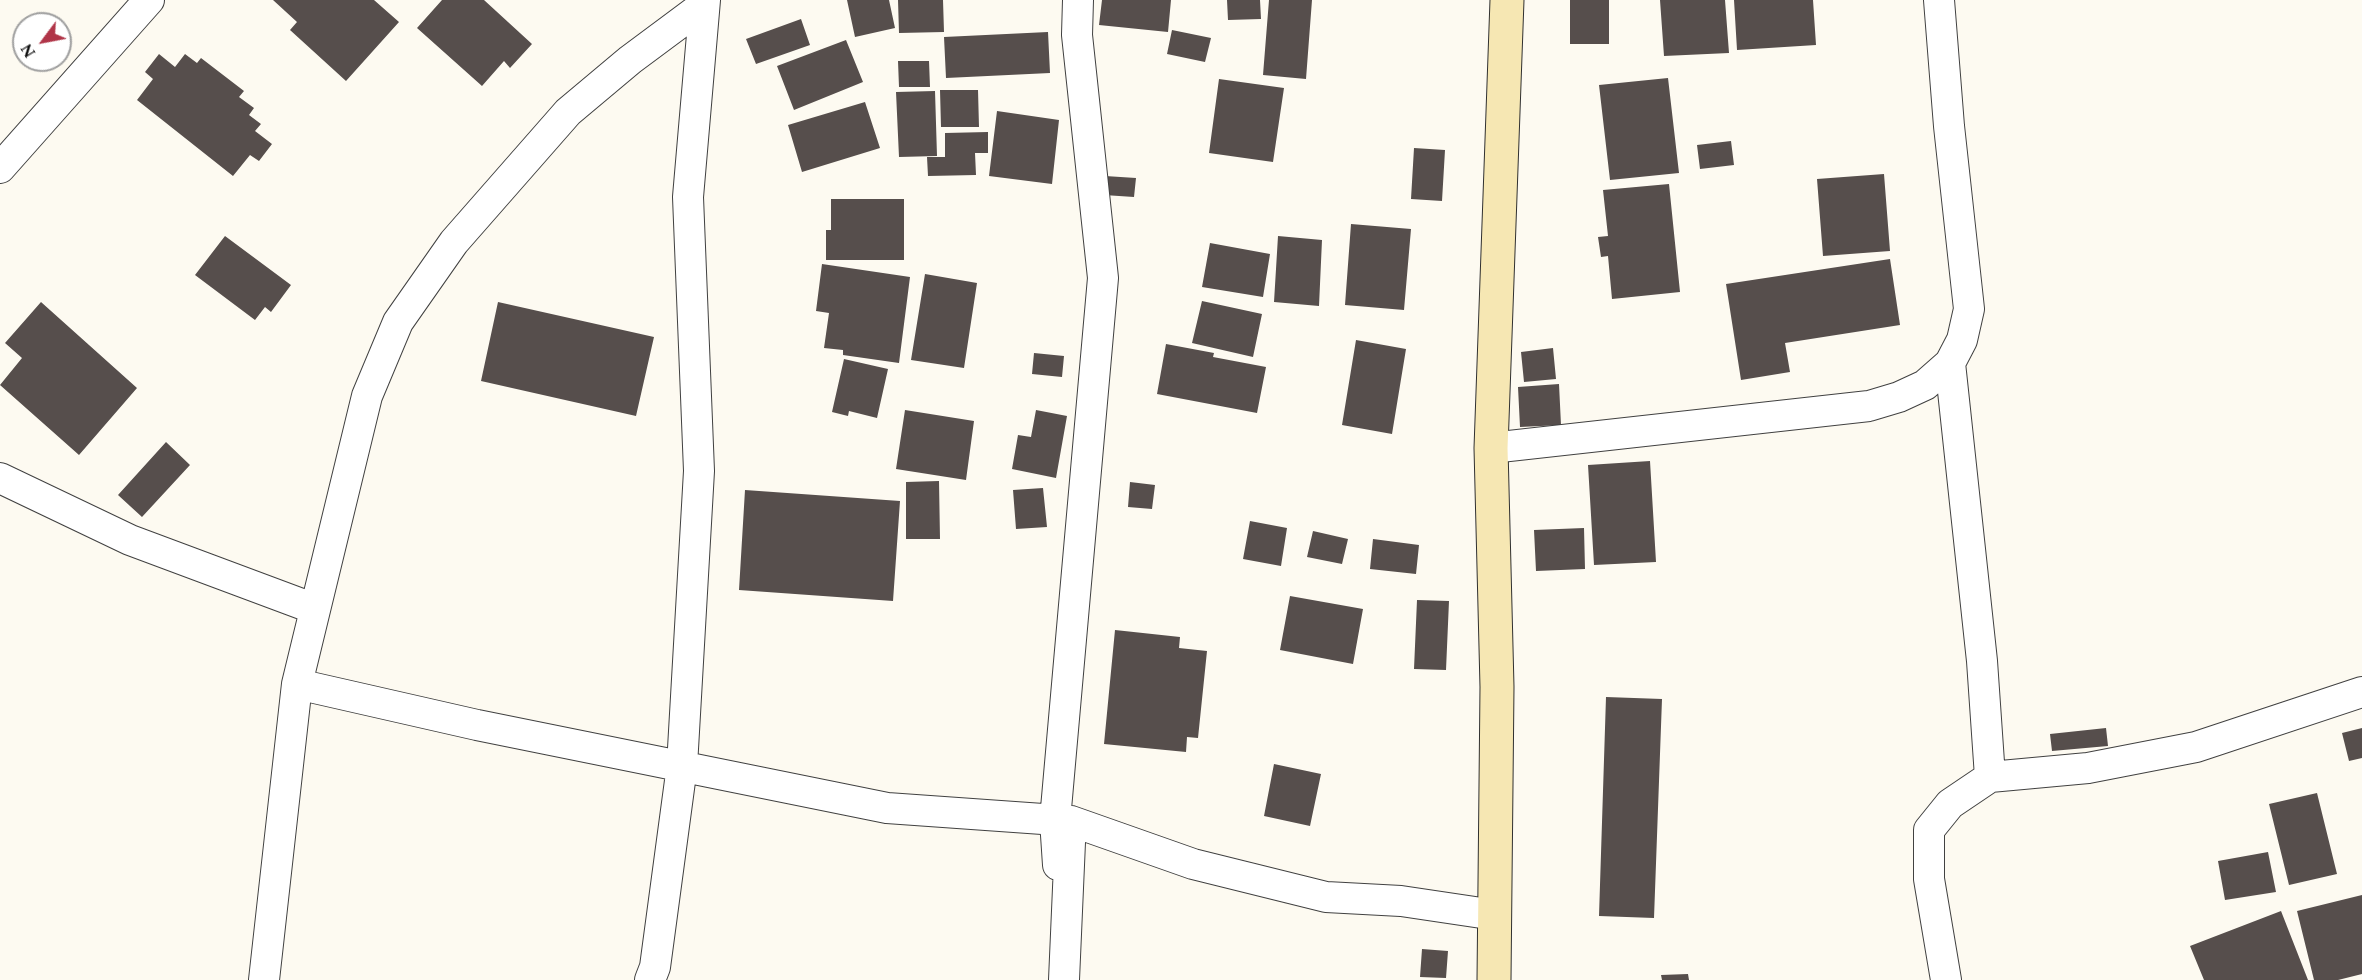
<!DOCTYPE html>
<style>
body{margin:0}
#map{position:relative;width:2362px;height:980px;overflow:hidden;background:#fdfaf1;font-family:Spectral,serif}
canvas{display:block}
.north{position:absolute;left:12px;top:12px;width:60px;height:60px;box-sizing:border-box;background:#fff;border:2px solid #9f9f9f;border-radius:50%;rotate:238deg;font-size:16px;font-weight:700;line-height:24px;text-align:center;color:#0e0e0e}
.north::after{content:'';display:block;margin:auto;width:21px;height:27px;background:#b03548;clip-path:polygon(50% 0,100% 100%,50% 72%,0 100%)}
</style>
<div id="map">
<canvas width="2362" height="980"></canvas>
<div class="north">N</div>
</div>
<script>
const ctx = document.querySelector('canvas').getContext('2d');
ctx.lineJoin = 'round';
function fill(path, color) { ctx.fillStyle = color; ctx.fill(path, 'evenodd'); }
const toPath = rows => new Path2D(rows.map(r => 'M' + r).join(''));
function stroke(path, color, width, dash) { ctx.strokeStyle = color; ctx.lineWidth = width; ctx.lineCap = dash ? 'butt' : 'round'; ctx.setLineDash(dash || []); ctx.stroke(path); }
fill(toPath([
 [273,0,374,0,399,22,346,81,290,30,297,22],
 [442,0,484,0,532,44,510,68,504,61,482,86,417,28],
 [847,0,889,0,895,28,855,37],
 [898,0,943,0,944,32,899,33],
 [1102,0,1171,0,1168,32,1099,25],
 [1227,0,1260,0,1261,19,1228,20],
 [1269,0,1312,0,1306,79,1263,75],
 [1570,0,1609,0,1609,44,1570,44],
 [1660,0,1725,0,1729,53,1664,56],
 [1734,0,1813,0,1816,45,1737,50],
 [801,19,810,45,756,64,746,39],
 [1172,30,1211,38,1205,62,1167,54],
 [1048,32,1050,73,946,78,944,37],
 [846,40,863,82,794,110,777,66],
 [159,54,175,67,185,54,197,63,201,58,244,91,239,97,254,108,249,115,261,124,255,131,272,144,259,161,250,155,233,176,137,100,153,79,145,72],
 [898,61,929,61,930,87,899,87],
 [1668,78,1679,173,1610,180,1599,85],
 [1219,79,1284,88,1273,162,1209,153],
 [940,90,978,90,979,127,941,127],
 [935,91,937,156,899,157,896,92],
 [865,102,880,148,802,172,788,125],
 [997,111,1059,120,1052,184,989,176],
 [988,132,988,153,975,153,976,175,928,176,927,157,945,157,945,133],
 [1731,141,1734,165,1700,169,1697,145],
 [1414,148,1445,150,1442,201,1411,199],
 [1884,174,1890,251,1823,256,1817,179],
 [1105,176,1136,178,1134,197,1104,195],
 [1669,184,1680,292,1612,299,1608,256,1601,257,1598,237,1608,236,1603,190],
 [831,199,904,199,904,260,826,260,826,230,831,230],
 [1351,224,1411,229,1404,310,1345,305],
 [225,236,291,285,271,312,265,307,255,320,195,275],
 [1278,236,1322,240,1319,306,1274,302],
 [1210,243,1270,254,1263,297,1202,287],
 [1890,259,1900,325,1785,343,1790,372,1741,380,1726,284],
 [822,264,910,277,899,363,843,355,843,350,824,348,829,313,816,311],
 [925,274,977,283,964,368,911,360],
 [1202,301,1262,314,1253,357,1192,343],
 [41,302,137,388,79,455,0,385,22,358,5,343],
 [498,302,654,337,636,416,481,381],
 [1356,340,1406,349,1392,434,1342,425],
 [1166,344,1214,353,1213,357,1266,367,1257,413,1157,394],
 [1553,348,1556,379,1524,382,1521,352],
 [1034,353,1064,356,1062,377,1032,374],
 [844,359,888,369,877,418,849,411,848,416,832,412],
 [1559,384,1561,425,1520,427,1518,387],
 [905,410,974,421,966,480,896,469],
 [1036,410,1067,416,1056,478,1012,469,1018,435,1031,437],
 [166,442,190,465,142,517,118,495],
 [1650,461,1656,562,1594,565,1588,465],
 [939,481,940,539,906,539,906,482],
 [1130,482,1155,485,1152,509,1128,507],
 [1043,488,1047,527,1016,529,1013,490],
 [745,490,900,501,893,601,739,590],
 [1250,521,1287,528,1281,566,1243,559],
 [1584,528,1585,569,1536,571,1534,530],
 [1313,531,1348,539,1342,564,1307,557],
 [1373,539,1419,545,1416,574,1370,569],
 [1290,596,1363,609,1353,664,1280,650],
 [1417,600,1449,601,1446,670,1414,669],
 [1115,630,1180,637,1179,648,1207,651,1198,738,1187,737,1186,752,1104,744],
 [1606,697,1662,699,1654,918,1599,916],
 [2106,728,2108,746,2052,751,2050,734],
 [2362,728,2362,758,2349,761,2342,733],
 [1274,764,1321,774,1310,826,1264,816],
 [2317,793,2337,874,2289,885,2269,804],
 [2268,852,2276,892,2225,900,2218,861],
 [2362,895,2362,974,2338,980,2314,980,2297,911],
 [2281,911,2308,980,2204,980,2190,946],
 [1422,949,1448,951,1446,978,1420,977],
 [1688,974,1689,980,1662,980,1661,975]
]), '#564e4c');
const street = toPath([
 [0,168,149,0],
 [1950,363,1982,661,1990,777],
 [1491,448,1869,406,1899,397,1925,385,1950,363,1962,340,1969,309,1949,126,1939,0],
 [0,478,130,540,315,609],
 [297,684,477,725,887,808,1071,821,1193,864,1326,897,1401,901,1495,915],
 [1058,865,1055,820,1103,278,1077,35,1078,0],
 [264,980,297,684,367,396,398,322,454,242,568,112,630,60,704,5],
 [650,980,655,967,682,766,699,471,688,197,705,0],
 [1064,980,1070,842],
 [1946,980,1929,879,1929,830,1950,804,1990,777,2088,768,2196,747,2362,692]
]);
const secondary = toPath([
 [1494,980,1497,687,1491,448,1507,0]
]);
stroke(street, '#414141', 32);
stroke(secondary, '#303030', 35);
stroke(street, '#fff', 30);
stroke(secondary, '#f6e7b3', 33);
</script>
